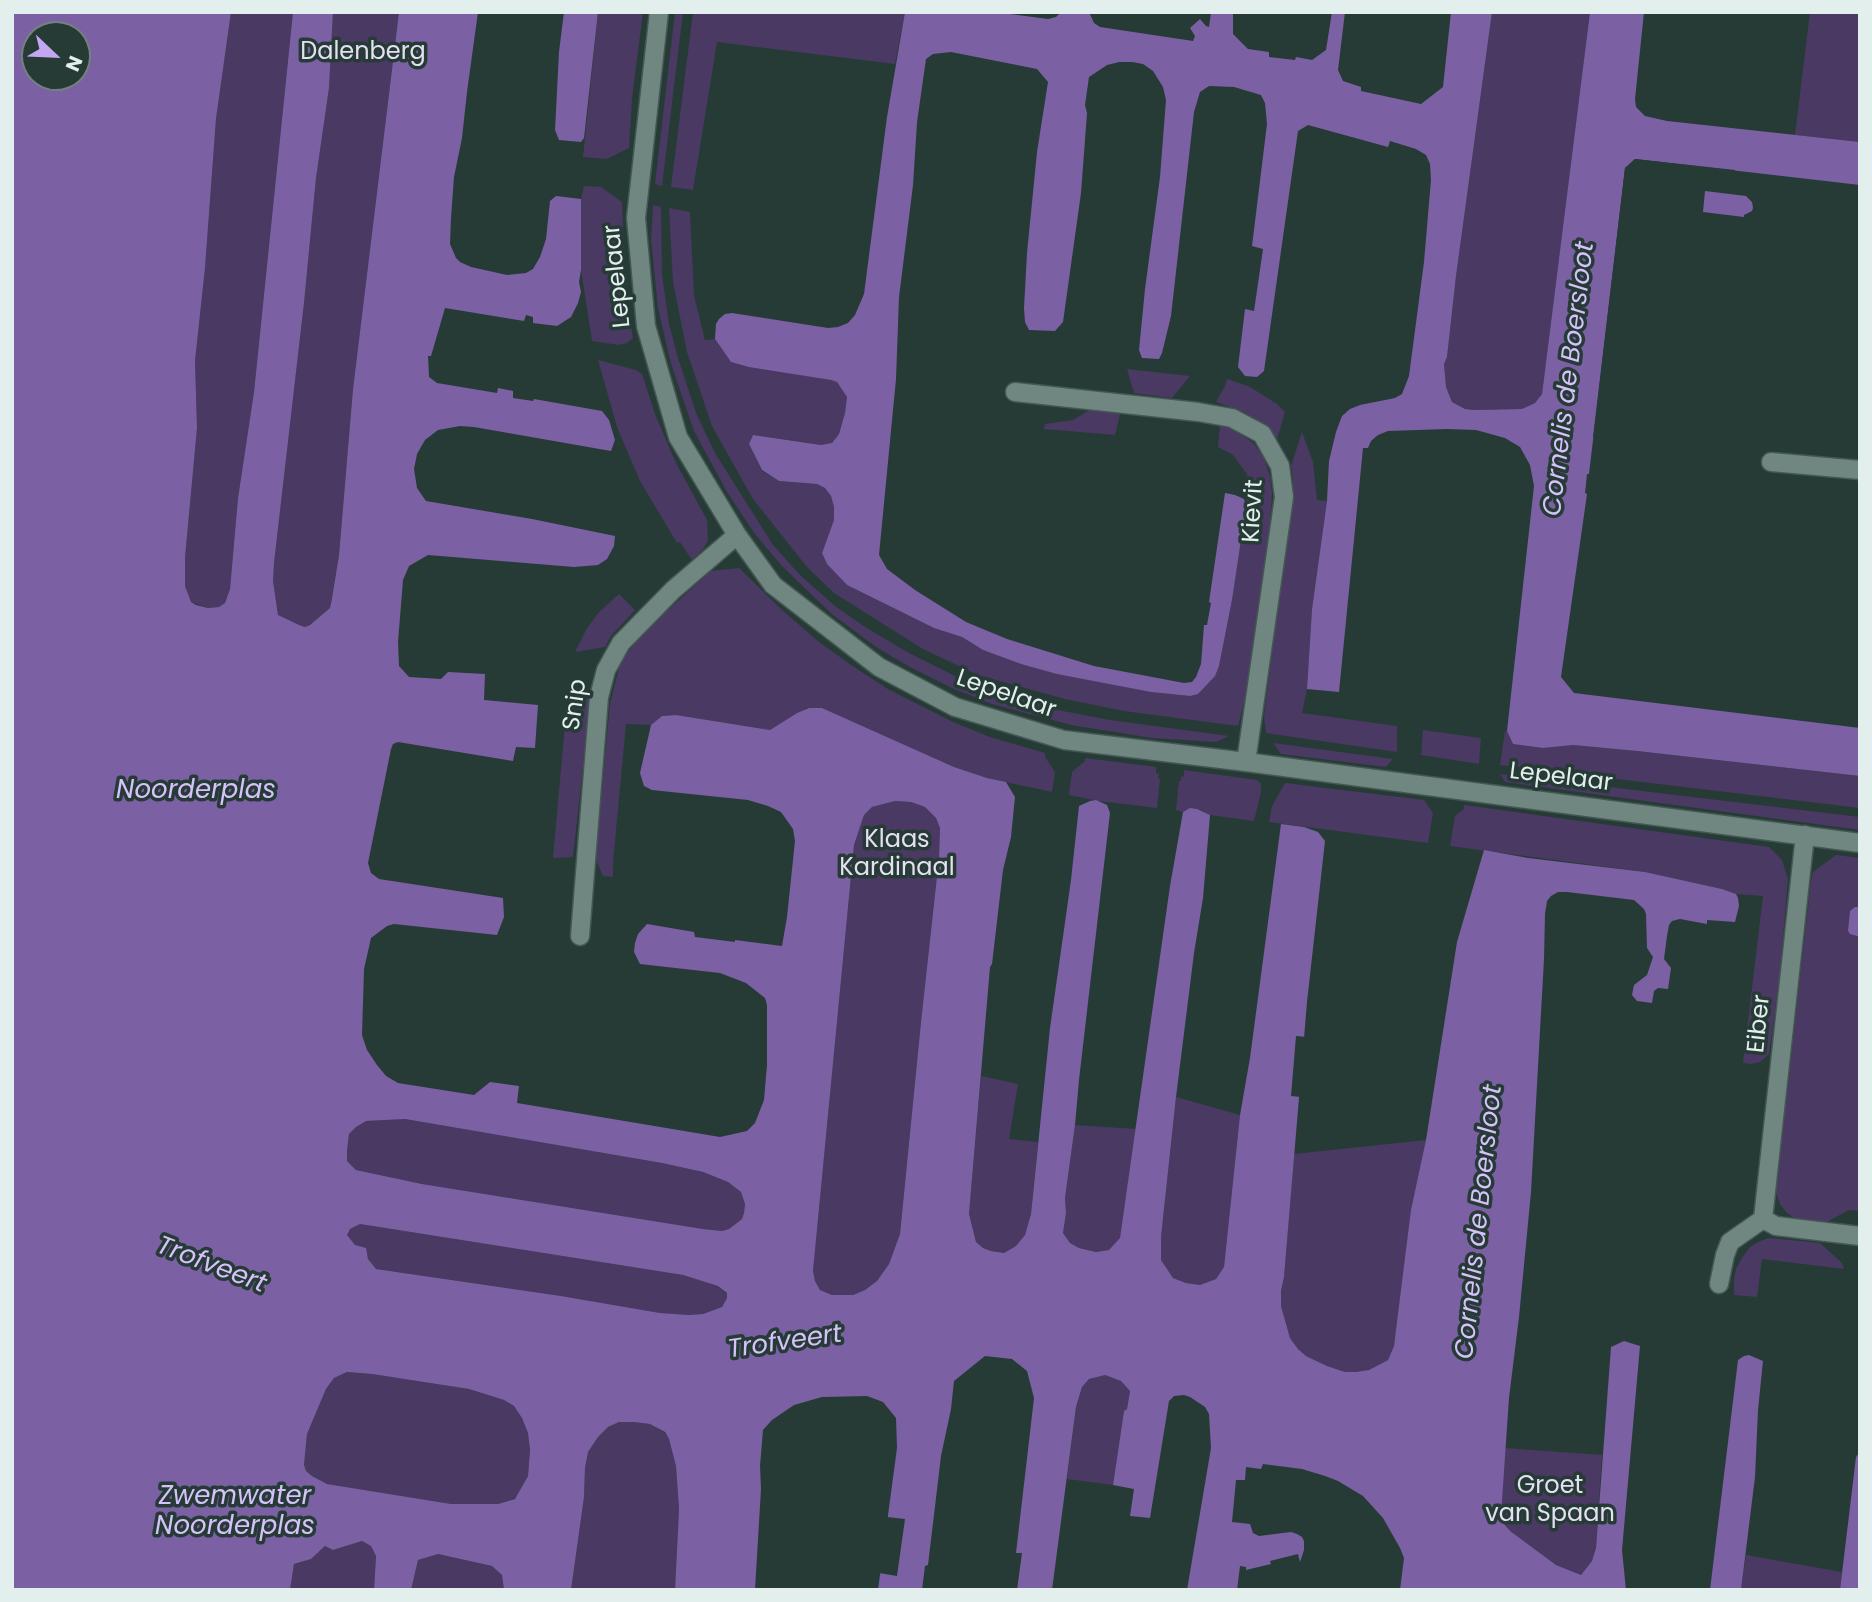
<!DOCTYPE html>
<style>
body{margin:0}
#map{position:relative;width:1872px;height:1602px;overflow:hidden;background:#263b36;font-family:Poppins,sans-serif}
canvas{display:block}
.frame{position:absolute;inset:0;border:14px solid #e3efec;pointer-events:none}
.north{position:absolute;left:21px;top:21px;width:70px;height:70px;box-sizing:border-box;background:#263b36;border:2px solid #72837f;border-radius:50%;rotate:113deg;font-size:19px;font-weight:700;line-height:28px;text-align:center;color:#e3efec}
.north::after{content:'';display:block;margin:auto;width:24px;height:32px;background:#c4a7f1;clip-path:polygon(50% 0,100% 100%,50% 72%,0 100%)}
</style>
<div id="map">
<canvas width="1872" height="1602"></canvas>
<div class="frame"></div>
<div class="north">N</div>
</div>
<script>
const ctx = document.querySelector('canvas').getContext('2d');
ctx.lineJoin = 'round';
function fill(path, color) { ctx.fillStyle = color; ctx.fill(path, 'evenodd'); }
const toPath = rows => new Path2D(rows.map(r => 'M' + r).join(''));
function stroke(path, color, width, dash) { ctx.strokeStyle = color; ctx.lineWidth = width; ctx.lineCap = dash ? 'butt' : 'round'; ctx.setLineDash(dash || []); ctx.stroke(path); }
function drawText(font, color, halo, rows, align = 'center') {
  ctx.font = font + ' Poppins,sans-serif'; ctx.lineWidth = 7; ctx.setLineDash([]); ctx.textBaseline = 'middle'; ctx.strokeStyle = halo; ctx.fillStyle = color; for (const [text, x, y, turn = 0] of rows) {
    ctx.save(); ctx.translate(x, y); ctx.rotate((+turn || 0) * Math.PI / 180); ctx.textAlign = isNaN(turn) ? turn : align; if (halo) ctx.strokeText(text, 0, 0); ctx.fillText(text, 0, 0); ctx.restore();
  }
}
fill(toPath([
 [231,12,293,12,254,392,238,498,230,589,225,603,219,607,208,608,191,602,189,598,185,586,185,558,197,428,195,361,205,268,216,119],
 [333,12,399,12,353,389,339,555,330,608,315,622,305,627,291,623,278,615,273,581,274,563,304,303,316,178,329,88],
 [598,12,643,12,632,99,629,148,607,159,583,157],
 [675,12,683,12,662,186,655,184],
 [693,12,905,12,895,64,717,42,693,190,671,187],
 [1492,12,1590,12,1542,394,1535,403,1522,409,1474,410,1465,409,1452,402,1446,387,1444,364,1447,357,1456,276],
 [1810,12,1860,12,1860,142,1795,135],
 [584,186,601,187,622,202,625,277,627,305,633,338,627,343,619,345,592,341,581,270,581,199],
 [653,205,661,207,662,275,669,324,678,358,696,413,715,453,773,545,801,576,835,606,865,627,909,653,955,676,990,689,1063,711,1110,720,1229,736,1216,742,1152,738,1071,725,992,704,952,688,910,667,876,647,833,615,814,597,781,565,755,534,727,492,694,431,671,364,658,308,651,239],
 [669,208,690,212,694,296,705,340,715,339,731,362,831,380,837,382,847,397,845,413,839,434,832,443,822,445,753,435,749,444,762,471,779,481,817,484,825,488,831,496,834,507,834,520,822,553,827,564,847,585,934,628,962,637,983,650,1021,664,1151,692,1190,696,1219,666,1232,600,1246,507,1247,474,1233,455,1218,447,1220,424,1240,433,1254,444,1264,457,1270,477,1272,493,1270,523,1246,695,1238,726,1124,711,1065,699,978,675,923,649,834,593,807,567,753,499,712,426,687,352,673,282],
 [598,360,636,370,642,374,655,414,675,461,707,520,708,540,704,548,692,560,680,542,677,543,640,481,617,427],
 [1127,369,1190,376,1172,398,1134,393],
 [1227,379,1250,387,1277,404,1285,412,1277,439,1258,421,1244,412,1216,402,1225,386],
 [1090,410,1120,414,1115,435,1044,429,1045,424,1073,420],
 [1302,432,1313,462,1317,500,1327,501,1312,609,1307,689,1302,713,1397,726,1397,752,1266,733,1264,717,1290,506,1293,479,1291,466],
 [739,568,781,609,819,642,854,667,888,689,953,722,990,737,1045,753,1045,757,1055,772,1052,792,987,778,954,767,822,708,808,708,797,713,770,730,676,715,662,716,651,725,626,724,613,862,613,877,603,876,597,862,596,853,610,704,621,660,646,630,711,571],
 [619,594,635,610,611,636,605,647,575,652,587,628,599,612],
 [568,691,590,693,590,702,573,857,553,858],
 [1423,730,1481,738,1479,764,1421,755],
 [1505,731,1507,731,1513,744,1527,746,1543,748,1573,745,1637,751,1860,776,1860,808,1500,765],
 [1273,743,1393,759,1386,767,1281,754],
 [1085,758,1156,767,1156,773,1159,774,1158,778,1160,779,1157,808,1099,801,1069,795,1072,772,1085,761],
 [1184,770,1257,780,1261,784,1261,792,1254,821,1210,815,1200,810,1186,810,1183,812,1176,810,1179,781,1181,781,1181,777,1184,776],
 [1500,774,1860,817,1860,830,1505,782],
 [1285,783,1424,800,1433,813,1428,843,1269,822,1272,806],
 [895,801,911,802,925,807,936,818,940,828,939,858,921,1022,900,1234,889,1264,877,1281,865,1290,853,1295,832,1295,820,1290,815,1281,813,1271,854,845,864,815,872,807],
 [1464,805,1769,847,1782,860,1788,879,1779,982,1769,1054,1760,1062,1751,1064,1743,1063,1763,896,1736,894,1722,889,1645,872,1450,846,1455,816,1464,809],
 [1836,855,1860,858,1860,907,1855,907,1850,934,1860,937,1860,1211,1849,1210,1825,1223,1799,1221,1795,1219,1786,1212,1780,1204,1776,1192,1811,881,1813,872],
 [981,1076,1018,1084,1009,1139,1038,1142,1031,1214,1025,1235,1016,1246,1004,1253,991,1251,983,1248,976,1242,969,1214],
 [1176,1097,1240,1115,1224,1267,1216,1279,1200,1285,1186,1283,1173,1278,1161,1260,1161,1237],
 [405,1119,662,1163,703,1172,728,1182,741,1192,745,1204,744,1213,742,1219,729,1229,722,1231,703,1229,422,1184,356,1170,347,1161,347,1151,349,1134,356,1127,366,1121],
 [1075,1125,1136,1129,1120,1239,1109,1250,1096,1252,1079,1248,1070,1243,1063,1233,1066,1213,1065,1198],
 [1426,1140,1394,1346,1388,1360,1369,1370,1356,1372,1345,1372,1327,1366,1306,1356,1298,1349,1290,1338,1281,1306,1281,1291,1284,1277,1294,1154],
 [360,1224,683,1275,718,1286,727,1294,727,1298,722,1307,703,1314,689,1315,660,1313,561,1296,376,1269,368,1259,366,1252,354,1245,347,1235,350,1229],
 [1769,1238,1820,1243,1842,1263,1844,1269,1762,1259,1757,1297,1734,1295,1734,1279,1736,1269,1742,1258,1750,1247,1760,1241],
 [347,1372,372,1374,469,1389,504,1400,514,1406,522,1418,528,1433,530,1450,528,1475,516,1498,498,1504,451,1504,327,1484,312,1476,306,1471,304,1465,307,1434,326,1389,334,1378],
 [1105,1375,1121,1381,1130,1391,1127,1409,1124,1411,1113,1485,1067,1479,1076,1407,1082,1387,1089,1379],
 [619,1422,634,1422,651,1424,664,1432,669,1439,676,1466,679,1509,675,1590,571,1590,584,1497,585,1468,588,1452,598,1437,608,1427],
 [1505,1448,1602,1455,1596,1548,1592,1561,1581,1575,1556,1565,1509,1531,1504,1524,1501,1515,1500,1503],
 [362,1541,371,1546,376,1556,374,1590,290,1590,294,1564,311,1559,325,1546,333,1550],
 [438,1554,492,1566,502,1575,504,1590,411,1590,418,1560],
 [1746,1555,1842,1572,1840,1590,1741,1590]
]), '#4a3963');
fill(toPath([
 [12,12,231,12,216,119,205,268,195,361,197,428,185,558,185,586,191,602,196,605,208,608,219,607,225,603,230,589,238,498,254,392,293,12,333,12,329,88,316,178,304,303,274,563,273,581,278,615,299,625,305,627,310,625,330,608,332,598,339,555,353,389,399,12,478,12,467,92,462,138,454,177,451,218,450,244,456,258,460,262,471,267,507,275,526,273,533,269,540,257,546,239,550,201,556,196,581,199,581,270,579,282,581,292,578,303,571,317,557,326,533,323,533,317,526,315,524,321,445,308,431,356,428,356,429,377,437,383,497,393,498,388,513,391,513,398,533,401,534,399,602,411,609,420,615,440,611,451,474,427,460,426,438,430,425,440,417,454,414,469,417,488,426,501,532,519,615,536,614,546,607,559,598,565,574,567,428,555,409,566,403,580,398,642,399,666,409,677,441,679,448,672,485,674,484,700,538,705,535,748,516,747,513,761,398,742,393,744,391,749,368,863,371,873,379,879,503,898,504,917,497,935,394,924,387,926,371,938,364,969,362,1035,367,1050,377,1065,386,1076,398,1083,474,1095,490,1082,519,1086,517,1103,720,1137,747,1131,755,1123,764,1100,767,1065,767,1005,765,998,746,983,720,973,640,964,634,952,635,943,638,934,647,924,694,932,695,937,735,942,735,940,782,946,787,917,795,841,793,829,781,812,768,806,748,800,652,790,644,786,640,773,651,725,662,716,676,715,770,730,797,713,809,708,822,708,954,767,987,778,1006,782,1015,797,1011,837,1003,870,992,964,990,967,969,1214,976,1242,983,1248,991,1251,1004,1253,1016,1246,1025,1235,1031,1214,1050,1028,1071,880,1079,806,1090,801,1096,800,1107,805,1110,813,1079,1080,1075,1125,1065,1198,1066,1213,1063,1233,1070,1243,1079,1248,1096,1252,1109,1250,1120,1238,1170,886,1183,812,1190,808,1197,809,1210,815,1203,898,1194,953,1176,1097,1161,1237,1161,1260,1173,1278,1186,1283,1200,1285,1216,1279,1224,1267,1240,1115,1250,1058,1281,824,1304,827,1318,832,1325,841,1307,1002,1284,1277,1281,1291,1281,1306,1290,1338,1298,1349,1306,1356,1327,1366,1345,1372,1356,1372,1369,1370,1388,1360,1394,1346,1411,1210,1426,1140,1457,942,1484,850,1528,858,1645,872,1722,889,1736,894,1738,898,1739,906,1735,922,1707,920,1707,924,1680,919,1672,921,1669,925,1667,936,1664,959,1671,968,1668,989,1658,988,1654,991,1652,1003,1637,1001,1632,995,1634,985,1647,975,1653,957,1647,948,1646,914,1644,909,1634,900,1567,892,1558,892,1551,896,1547,901,1545,914,1544,959,1531,1192,1519,1317,1509,1398,1501,1515,1504,1524,1510,1531,1556,1565,1581,1575,1592,1561,1596,1548,1611,1347,1624,1341,1640,1346,1622,1550,1626,1590,1400,1590,1404,1558,1400,1548,1383,1518,1363,1496,1338,1481,1325,1476,1302,1469,1263,1464,1261,1469,1246,1467,1245,1480,1236,1480,1232,1522,1250,1524,1253,1533,1259,1536,1291,1532,1297,1534,1302,1537,1304,1541,1304,1550,1300,1562,1298,1554,1270,1561,1271,1564,1246,1570,1246,1567,1240,1566,1237,1590,1187,1590,1211,1448,1209,1414,1205,1407,1190,1397,1184,1395,1174,1396,1169,1401,1150,1518,1130,1516,1134,1489,1113,1485,1124,1411,1127,1409,1130,1391,1121,1381,1105,1375,1089,1379,1082,1387,1076,1407,1052,1590,1017,1590,1022,1553,1016,1553,1034,1398,1027,1371,1012,1359,985,1356,954,1381,951,1409,941,1456,928,1565,925,1566,922,1590,878,1590,897,1448,896,1418,883,1402,867,1396,822,1397,794,1405,772,1420,763,1430,760,1466,761,1489,755,1590,675,1590,679,1509,676,1466,669,1439,665,1432,650,1424,634,1422,619,1422,608,1427,598,1437,588,1452,585,1468,584,1497,571,1590,504,1590,502,1575,492,1566,438,1554,418,1560,411,1590,374,1590,376,1556,371,1546,362,1541,333,1550,325,1546,311,1559,294,1564,290,1590,12,1590],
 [35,35,77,35,77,77,35,77],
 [895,801,911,802,925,807,936,818,940,828,939,858,921,1022,900,1234,889,1264,877,1281,865,1290,853,1295,832,1295,820,1290,815,1281,813,1271,854,845,864,815,872,807],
 [405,1119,662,1163,703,1172,728,1182,741,1192,745,1204,744,1213,742,1219,729,1229,722,1231,703,1229,422,1184,356,1170,347,1161,347,1151,349,1134,356,1127,366,1121],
 [360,1224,683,1275,718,1286,727,1293,727,1298,722,1307,703,1314,689,1315,660,1313,561,1296,376,1269,368,1259,366,1248,355,1245,347,1235,350,1229],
 [347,1372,372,1374,469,1389,504,1400,514,1406,522,1418,528,1433,530,1450,528,1476,515,1499,498,1504,451,1504,327,1484,312,1476,306,1471,304,1465,307,1434,326,1389,334,1378],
 [564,12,598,12,584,138,581,142,559,140,555,130,559,52],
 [905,12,995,12,1048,19,1056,17,1061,12,1089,12,1094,23,1100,27,1193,41,1195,36,1190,28,1200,19,1206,26,1209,27,1211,12,1233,12,1233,34,1248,49,1269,52,1269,57,1295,60,1296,57,1312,60,1326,50,1332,12,1345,12,1338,70,1343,81,1361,87,1361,91,1421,104,1443,87,1451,12,1492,12,1456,276,1447,357,1444,364,1446,387,1452,402,1465,409,1474,410,1522,409,1535,403,1542,394,1590,12,1644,12,1635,99,1636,107,1645,116,1667,121,1860,142,1860,185,1635,159,1625,168,1589,474,1587,474,1585,493,1587,494,1561,677,1574,693,1860,728,1860,776,1637,751,1573,745,1543,748,1513,744,1507,731,1534,486,1530,465,1520,447,1505,438,1476,430,1447,429,1388,431,1378,435,1371,441,1368,448,1363,448,1339,692,1307,689,1312,609,1327,501,1329,461,1336,432,1342,416,1350,409,1360,405,1395,398,1402,394,1409,376,1424,262,1431,180,1430,164,1426,155,1416,149,1390,141,1388,147,1308,125,1298,131,1264,371,1257,377,1245,376,1238,367,1245,309,1254,311,1263,249,1252,246,1267,124,1265,103,1261,95,1234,87,1209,86,1200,92,1194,112,1171,316,1162,353,1159,359,1142,358,1139,350,1145,289,1160,177,1166,100,1163,87,1153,71,1143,64,1132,62,1119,62,1107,65,1089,77,1085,105,1087,113,1081,193,1063,322,1055,331,1029,330,1025,322,1024,308,1027,253,1037,152,1048,82,1037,69,951,52,933,54,926,59,917,122,913,185,899,297,896,379,879,555,887,569,915,590,966,622,1007,639,1094,666,1184,683,1192,682,1196,677,1201,664,1204,625,1207,625,1211,603,1209,602,1225,493,1235,495,1244,499,1246,507,1232,600,1219,666,1215,676,1198,694,1190,696,1151,692,1057,674,1021,664,983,650,962,637,934,628,847,585,827,564,822,553,834,520,834,507,831,496,825,488,817,484,779,481,762,470,749,444,753,435,821,445,832,443,839,434,845,413,847,397,837,382,831,380,749,367,731,362,715,339,716,324,719,319,725,314,732,313,828,328,838,327,848,323,855,315,864,294,887,117],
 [1705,191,1746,196,1752,202,1753,208,1752,211,1744,215,1744,217,1703,212],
 [1855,907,1860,907,1860,937,1850,934,1848,931,1850,911],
 [1749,1355,1763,1361,1758,1410,1755,1477,1741,1590,1710,1590,1738,1360,1744,1356],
 [1860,1452,1860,1590,1840,1590,1856,1457]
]), '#7c60a4');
fill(toPath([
 [1635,159,1735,170,1735,174,1636,163,1629,170,1596,438,1593,437,1625,168],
 [1296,1036,1307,1037,1301,1097,1291,1096],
 [887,1517,905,1519,897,1576,879,1573]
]), '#263b36');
const street = toPath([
 [659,12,636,218,646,326,678,437,737,535,773,585,879,667,955,707,1064,740,1246,762,1860,843],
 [1015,392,1198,412,1232,418,1262,434,1280,466,1284,497,1246,762],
 [1771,462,1860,470],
 [1805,835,1763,1219,1776,1226,1860,1236],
 [580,936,599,697,606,670,621,643,673,590,737,535],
 [1719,1284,1725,1255,1730,1242,1763,1219]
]);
stroke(street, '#455754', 21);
stroke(street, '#708781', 18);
drawText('24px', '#e5dff2', '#263b36', [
 ["Dalenberg",363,53],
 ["Klaas",897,841],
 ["Kardinaal",897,869],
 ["Groet",1550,1487],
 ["van Spaan",1550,1515]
]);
drawText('24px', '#e3efec', '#263b36', [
 ["Lepelaar",618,276,-96],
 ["Kievit",1254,511,-87],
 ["Lepelaar",1006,695,19],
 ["Snip",576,705,-82],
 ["Lepelaar",1561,778,7],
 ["Eiber",1760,1024,-84]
]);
drawText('italic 26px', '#d6c1fb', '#263b36', [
 ["Cornelis de Boersloot",1570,379,-83],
 ["Noorderplas",196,791],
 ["Cornelis de Boersloot",1480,1222,-84],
 ["Trofveert",211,1266,21],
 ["Trofveert",785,1343,-8],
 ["Zwemwater",235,1497],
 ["Noorderplas",235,1527]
]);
</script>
